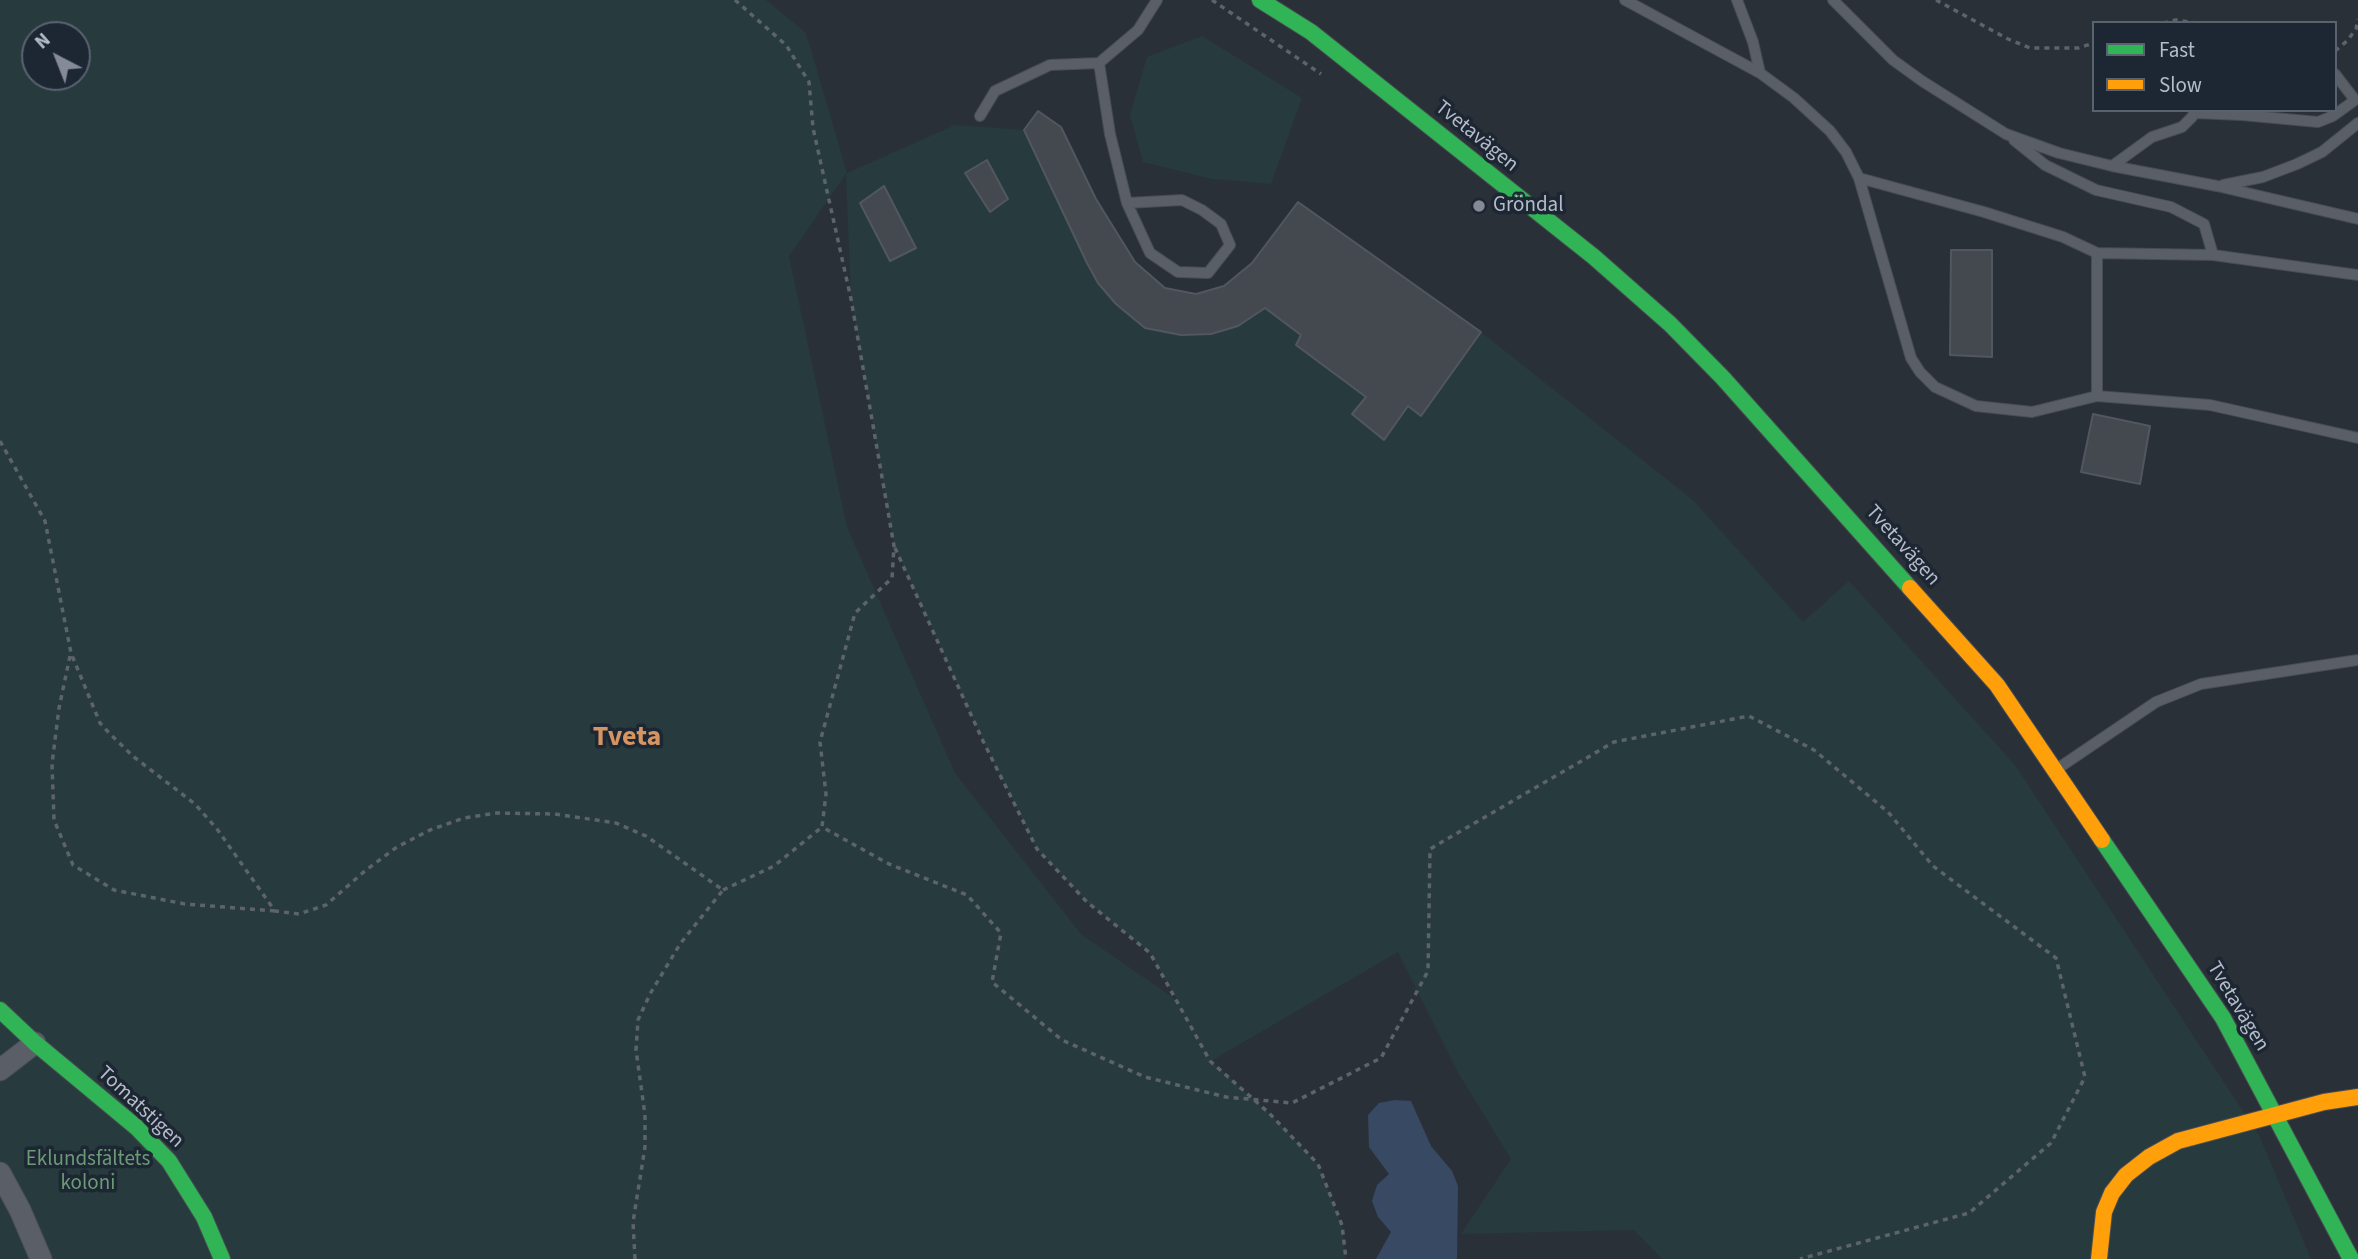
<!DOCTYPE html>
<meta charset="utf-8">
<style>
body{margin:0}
#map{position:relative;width:2358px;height:1259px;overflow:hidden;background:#2a3038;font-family:"Source Sans 3",sans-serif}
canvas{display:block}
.legend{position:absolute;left:2092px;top:21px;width:245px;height:91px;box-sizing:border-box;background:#1d2633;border:2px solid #59626f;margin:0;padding:9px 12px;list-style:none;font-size:21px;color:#b4bcc9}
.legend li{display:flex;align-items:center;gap:14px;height:35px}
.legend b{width:35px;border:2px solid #59626f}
.north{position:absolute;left:21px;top:21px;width:70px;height:70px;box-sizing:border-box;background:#1d2633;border:2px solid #59626f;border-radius:50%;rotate:318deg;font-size:19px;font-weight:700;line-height:28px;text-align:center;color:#b4bcc9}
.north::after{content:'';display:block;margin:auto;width:24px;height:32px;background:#848b96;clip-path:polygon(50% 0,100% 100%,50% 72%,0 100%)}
</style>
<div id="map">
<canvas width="2358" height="1259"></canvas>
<ul class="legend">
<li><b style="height:9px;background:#30b455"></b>Fast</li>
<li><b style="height:9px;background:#ff9f0a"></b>Slow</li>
</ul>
<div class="north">N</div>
</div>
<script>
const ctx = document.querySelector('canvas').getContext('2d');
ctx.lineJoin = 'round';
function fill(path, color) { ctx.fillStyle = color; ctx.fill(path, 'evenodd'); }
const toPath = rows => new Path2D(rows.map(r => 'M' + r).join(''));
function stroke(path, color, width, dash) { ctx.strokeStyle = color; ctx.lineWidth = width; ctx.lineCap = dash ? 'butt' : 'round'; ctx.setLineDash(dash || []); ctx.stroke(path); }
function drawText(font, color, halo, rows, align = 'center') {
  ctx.font = font + ' "Source Sans 3",sans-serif'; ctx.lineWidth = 7; ctx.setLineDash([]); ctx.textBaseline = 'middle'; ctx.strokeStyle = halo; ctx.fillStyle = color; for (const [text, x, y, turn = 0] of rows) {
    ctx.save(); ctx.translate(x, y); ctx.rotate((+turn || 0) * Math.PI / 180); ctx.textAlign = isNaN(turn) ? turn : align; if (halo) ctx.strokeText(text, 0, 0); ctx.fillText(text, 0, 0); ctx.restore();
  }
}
fill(toPath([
 [0,0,766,0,806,33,847,173,955,125,1024,130,1087,263,1098,283,1116,304,1145,328,1211,334,1238,326,1265,308,1301,335,1296,345,1366,397,1353,414,1384,440,1408,406,1422,416,1481,332,1693,500,1803,622,1849,581,2015,765,2260,1137,2311,1259,1662,1259,1634,1230,1461,1234,1511,1159,1459,1074,1398,952,1211,1061,1269,1113,1318,1164,1342,1225,1346,1259,0,1259],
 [35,35,77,35,77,77,35,77],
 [987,161,1007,199,990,212,965,173],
 [846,174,851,299,894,546,983,741,1037,849,1087,902,1150,953,1178,1001,1081,934,955,773,847,527,789,256],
 [884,187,916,247,890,261,860,202],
 [1202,36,1302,98,1271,184,1212,179,1143,162,1130,115,1147,57]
]), '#273a3e');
fill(toPath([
 [1395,1100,1411,1101,1431,1146,1452,1171,1458,1186,1457,1259,1376,1259,1391,1232,1378,1217,1372,1201,1377,1185,1389,1174,1369,1147,1368,1115,1379,1103]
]), '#384963');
const building = toPath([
 [1038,111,1061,127,1096,199,1135,262,1165,288,1196,294,1224,286,1252,263,1298,202,1481,332,1421,416,1408,406,1384,440,1352,414,1366,397,1296,345,1301,335,1265,308,1238,326,1211,334,1181,335,1145,328,1116,304,1098,283,1087,263,1024,130,1038,111],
 [987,160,1008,199,990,212,965,173,987,160],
 [884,186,916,248,890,261,860,203,884,186],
 [1951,250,1992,250,1992,357,1950,355,1951,250],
 [2093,414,2150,426,2140,484,2081,472,2093,414]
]);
fill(building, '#444950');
stroke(building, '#52575f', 2);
const lane = toPath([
 [1625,0,1760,73,1794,98,1830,131,1846,152,1859,178,1911,358,1920,372,1935,387,1976,406,2032,412,2097,396,2210,405,2358,438],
 [1737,0,1753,42,1760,73],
 [1833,0,1893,60,1922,81,2006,134,2059,153,2112,166,2217,186,2358,219],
 [1099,63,1110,134,1127,203,1150,253,1178,272,1208,273,1230,245,1221,224,1202,210,1182,200,1127,203],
 [2195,113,2242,115,2318,122,2333,116,2355,100,2335,74],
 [980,116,995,91,1050,65,1099,63,1138,30,1157,0],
 [2014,140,2045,165,2096,190,2171,207,2204,224,2213,255],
 [2112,166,2152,137,2182,127,2192,117,2196,110],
 [1859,178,1984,212,2063,237,2097,253,2097,396],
 [2223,185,2263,177,2297,164,2322,152,2358,123],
 [2097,253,2213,255,2358,275],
 [2057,769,2156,702,2201,684,2358,660]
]);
const street = toPath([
 [0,1070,35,1043],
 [0,1173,20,1210,41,1259]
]);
const fast = toPath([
 [1260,0,1311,32,1594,257,1670,324,1723,378,1910,588],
 [2102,840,2223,1018,2351,1259],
 [0,1010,35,1043,136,1127,169,1161,204,1217,222,1259]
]);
const slow = toPath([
 [1910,588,1997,685,2102,840],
 [2099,1259,2104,1212,2112,1193,2126,1175,2149,1157,2178,1141,2324,1102,2358,1097]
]);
stroke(lane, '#484c53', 12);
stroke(street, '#484c53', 23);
stroke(fast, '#484c53', 18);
stroke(slow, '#484c53', 18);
stroke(toPath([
 [735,0,786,45,809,82,813,128,851,299,894,546,892,578,855,613,820,742,826,794,822,827,889,864,967,895,1001,933,992,982,1062,1040,1145,1077,1226,1097,1292,1103,1381,1058,1428,971,1430,849,1614,742,1749,716,1814,750,1888,812,1933,866,2056,958,2085,1077,2051,1143,1969,1213,1800,1259],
 [1212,0,1321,74],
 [1936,0,2008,39,2030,48,2078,48,2094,43],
 [2163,23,2176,20,2196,23],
 [2335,51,2347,41,2356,29,2358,19],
 [0,441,45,521,71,653,100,723,110,734,134,757,195,804,217,829,275,911,299,914,326,905,366,870,397,847,430,830,464,818,497,813,555,814,616,823,646,836,723,890,680,944,650,994,638,1020,636,1050,645,1115,645,1147,633,1222,635,1259],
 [895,548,983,741,1037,849,1087,902,1150,953,1210,1061,1269,1113,1318,1164,1342,1225,1346,1259],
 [70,656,59,708,52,764,54,820,73,865,114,890,185,904,275,911],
 [723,890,774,866,822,827]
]), '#5d636a', 3.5, [5, 5]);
stroke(lane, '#5a5e66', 10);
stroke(street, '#5a5e66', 21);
stroke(fast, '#30b455', 16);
stroke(slow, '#ff9f0a', 16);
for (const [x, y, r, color] of [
 [1479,206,7,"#848b96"]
]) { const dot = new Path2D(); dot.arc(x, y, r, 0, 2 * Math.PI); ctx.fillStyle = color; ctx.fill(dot); stroke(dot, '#1d2633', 2.5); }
drawText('21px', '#b4bcc9', '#1d2633', [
 ["Tvetavägen",1476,137,39],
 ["Tvetavägen",1902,546,48],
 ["Tvetavägen",2237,1007,59],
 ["Tomatstigen",140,1108,43]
]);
drawText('21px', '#b4bcc9', '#1d2633', [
 ["Gröndal",1493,206]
], 'left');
drawText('21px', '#6b9a76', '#1d2633', [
 ["Eklundsfältets",88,1160],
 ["koloni",88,1184]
]);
drawText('bold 28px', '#d59563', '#1d2633', [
 ["Tveta",627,739]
]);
</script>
